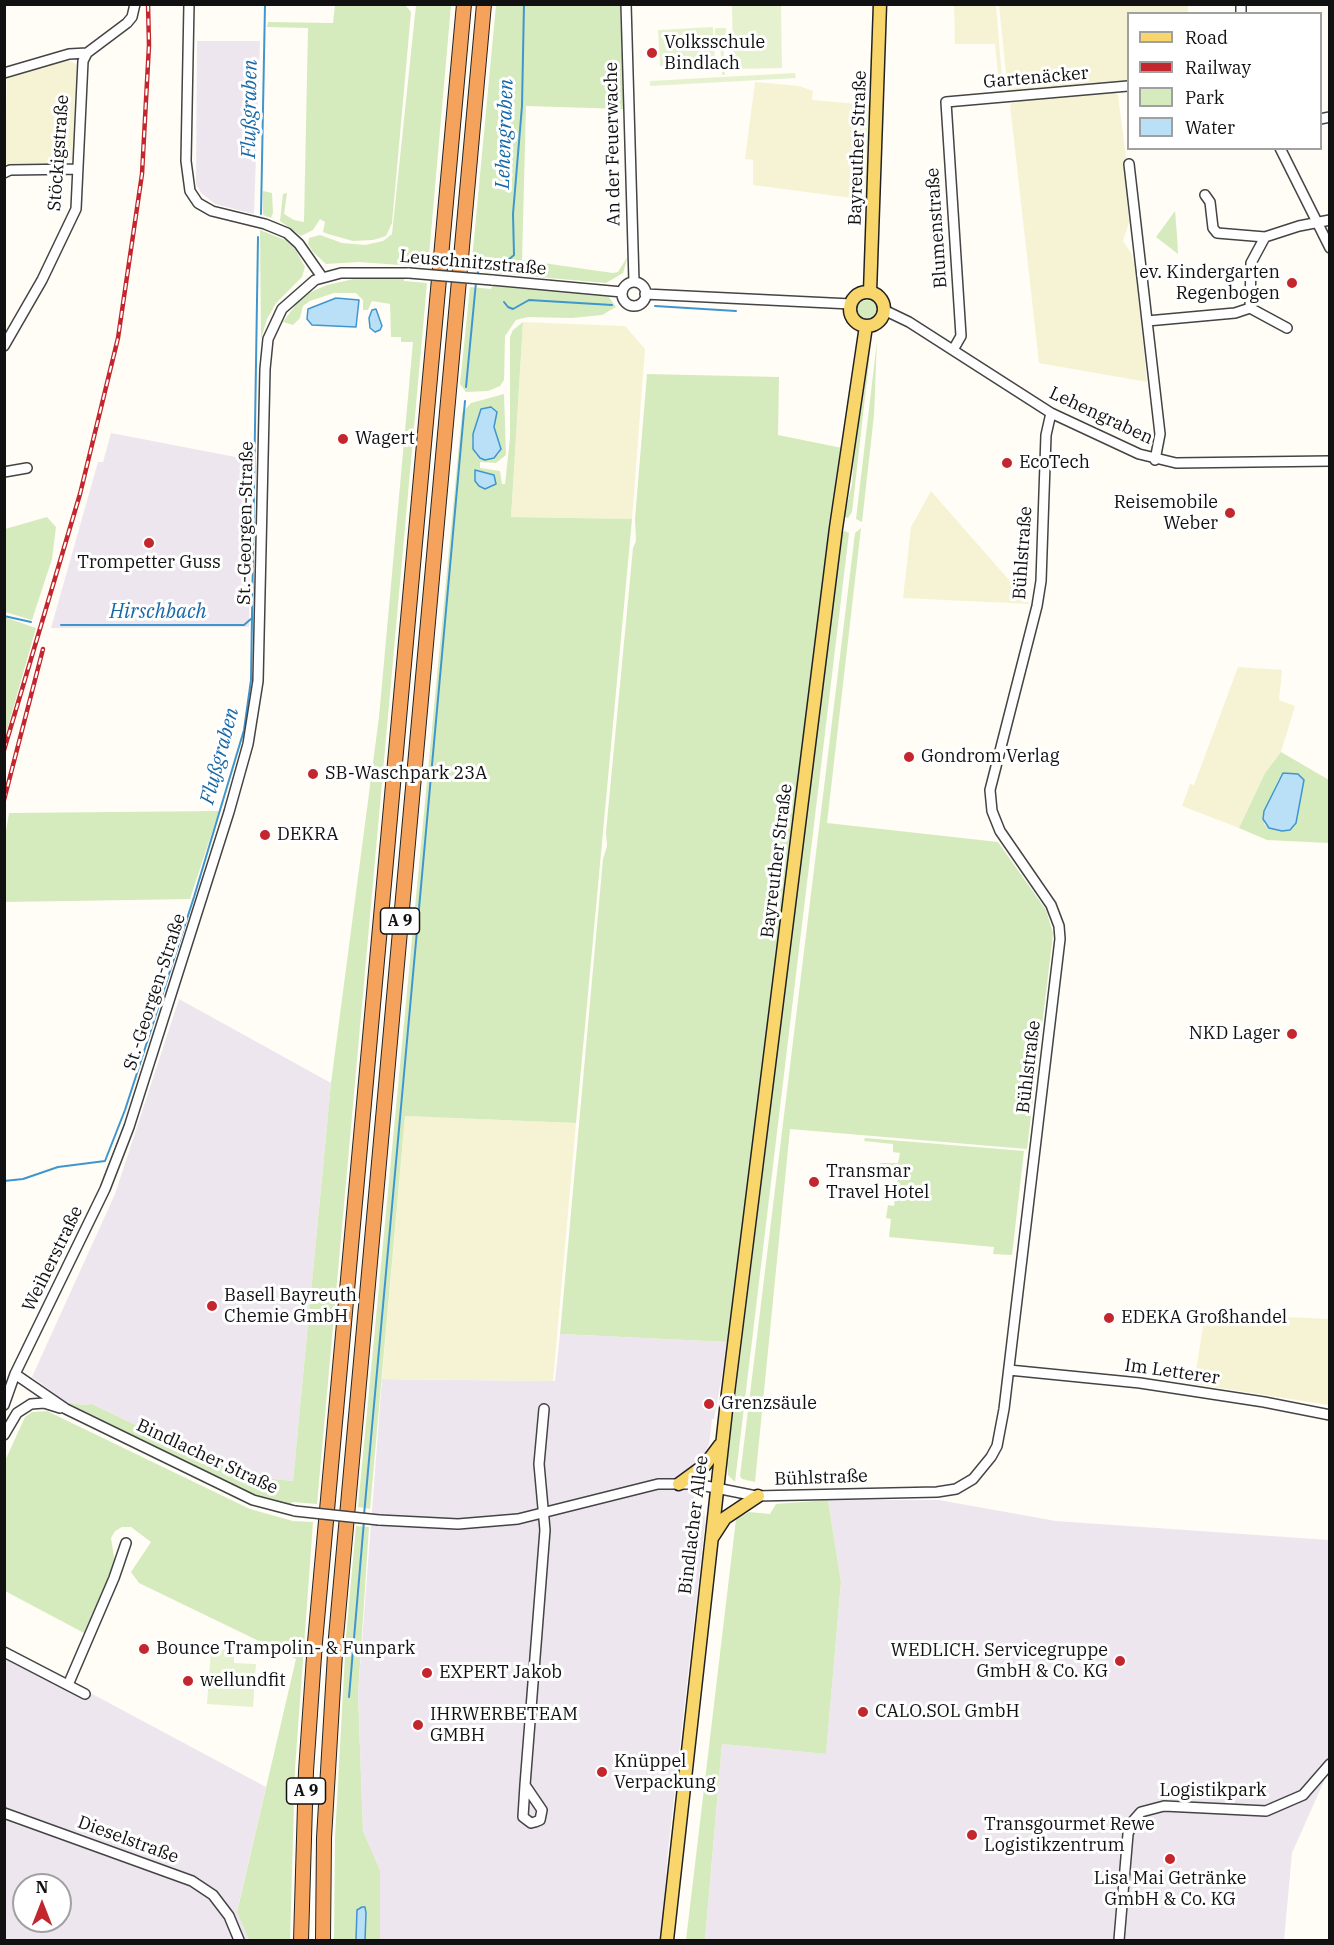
<!DOCTYPE html>
<meta charset="utf-8">
<style>
body{margin:0}
#map{position:relative;width:1334px;height:1945px;overflow:hidden;background:#fffdf5;font-family:"IBM Plex Serif",serif}
canvas{display:block}
.frame{position:absolute;inset:0;border:6px solid #111;pointer-events:none}
.legend{position:absolute;left:1127px;top:12px;width:195px;height:138px;box-sizing:border-box;background:#fff;border:2px solid #a0a0a0;margin:0;padding:8px 10px;list-style:none;font-size:18px;color:#111}
.legend li{display:flex;align-items:center;gap:12px;height:30px}
.legend b{width:30px;border:2px solid #a0a0a0}
.north{position:absolute;left:12px;top:1873px;width:60px;height:60px;box-sizing:border-box;background:#fff;border:2px solid #a0a0a0;border-radius:50%;rotate:0deg;font-size:16px;font-weight:700;line-height:24px;text-align:center;color:#111}
.north::after{content:'';display:block;margin:auto;width:21px;height:27px;background:#c4262e;clip-path:polygon(50% 0,100% 100%,50% 72%,0 100%)}
</style>
<div id="map">
<canvas width="1334" height="1945"></canvas>
<div class="frame"></div>
<ul class="legend">
<li><b style="height:8px;background:#f9d66b"></b>Road</li>
<li><b style="height:8px;background:#c4262e"></b>Railway</li>
<li><b style="height:16px;background:#d5ebbd"></b>Park</li>
<li><b style="height:16px;background:#b9e0f7"></b>Water</li>
</ul>
<div class="north">N</div>
</div>
<script>
const ctx = document.querySelector('canvas').getContext('2d');
ctx.lineJoin = 'round';
function fill(path, color) { ctx.fillStyle = color; ctx.fill(path, 'evenodd'); }
const toPath = rows => new Path2D(rows.map(r => 'M' + r).join(''));
function stroke(path, color, width, dash) { ctx.strokeStyle = color; ctx.lineWidth = width; ctx.lineCap = dash ? 'butt' : 'round'; ctx.setLineDash(dash || []); ctx.stroke(path); }
function drawText(font, color, halo, rows, align = 'center') {
  ctx.font = font + ' "IBM Plex Serif",serif'; ctx.lineWidth = 6; ctx.setLineDash([]); ctx.textBaseline = 'middle'; ctx.strokeStyle = halo; ctx.fillStyle = color; for (const [text, x, y, turn = 0] of rows) {
    ctx.save(); ctx.translate(x, y); ctx.rotate((+turn || 0) * Math.PI / 180); ctx.textAlign = isNaN(turn) ? turn : align; if (halo) ctx.strokeText(text, 0, 0); ctx.fillText(text, 0, 0); ctx.restore();
  }
}
fill(toPath([
 [197,41,260,41,254,214,215,204,201,193,196,184],
 [111,433,251,460,249,627,51,628,98,462,103,462],
 [179,999,331,1083,293,1481,265,1478,212,1462,92,1404,83,1405,66,1402,32,1377,115,1194],
 [560,1334,728,1342,714,1419,712,1419,709,1445,699,1463,693,1502,704,1507,705,1524,668,1851,661,1940,380,1940,380,1870,363,1831,358,1694,382,1379,555,1381],
 [828,1500,939,1500,1056,1521,1329,1540,1329,1770,1292,1853,1284,1940,705,1940,722,1744,826,1754,841,1582],
 [4,1653,68,1681,266,1787,237,1911,249,1940,5,1940],
 [24,1885,60,1885,60,1921,24,1921]
]), '#eee6ef');
fill(toPath([
 [1188,4,1188,13,1128,14,1128,83,1008,93,999,5],
 [954,5,996,5,1003,90,1000,93,995,44,955,44],
 [68,60,77,65,72,159,65,164,5,166,7,78],
 [755,82,799,86,813,91,812,100,870,105,867,200,753,185,753,160,745,159],
 [1114,90,1118,95,1127,165,1124,165,1129,222,1123,241,1131,253,1135,265,1147,382,1039,363,1010,105,1014,100],
 [523,322,625,326,645,349,632,519,511,517],
 [931,491,1030,604,903,598,911,527],
 [1238,667,1282,670,1279,700,1295,706,1281,752,1265,773,1239,828,1182,806,1190,784,1194,785],
 [405,1116,576,1123,553,1381,382,1379],
 [1205,1313,1329,1319,1329,1405,1194,1384]
]), '#f6f3d4');
fill(toPath([
 [335,5,405,5,411,12,392,223,386,236,373,240,353,241,328,234,323,232,325,222,320,219,313,230,301,236,280,221,283,194,287,193,284,214,294,220,304,222,308,28,267,27,268,22,333,23],
 [416,5,451,5,428,267,359,262,326,264,313,252,308,244,309,238,320,235,342,243,365,245,383,241,392,234],
 [496,5,620,5,624,109,526,106,522,260,613,273,618,272,628,256,623,273,606,283,471,271],
 [263,191,272,193,273,213,271,218,263,215],
 [1175,211,1177,235,1178,254,1156,237],
 [260,230,285,240,295,249,305,267,302,277,276,303,267,319,261,339],
 [358,278,404,279,404,281,427,283,317,1504,292,1502,291,1505,254,1495,66,1402,83,1405,92,1404,212,1462,265,1478,293,1481,331,1083,379,717,413,342,401,342,401,337,391,337,390,304,372,301,368,310,363,310,363,300,356,293,334,293,310,301,303,306,300,318,293,325,283,322,297,303,311,292,327,285],
 [492,286,609,297,616,307,602,315,572,318,528,317,516,320,505,336,504,380,500,386,488,391,466,392,460,384,470,287,491,289],
 '857 310a10 10 0 1 1 20 0a10 10 0 1 1-20 0Z',
 [523,322,511,517,632,519,576,1123,405,1116,370,1509,358,1507,462,413,471,403,504,394,506,455,496,463,480,462,480,468,500,471,502,484,505,484,510,438,510,337,513,330],
 [491,407,497,412,494,427,501,449,498,455,476,455,472,442,473,434,479,420],
 [877,341,874,415,862,522,856,519],
 [871,344,852,512,848,518,844,517,852,484,855,432],
 [647,374,779,377,778,435,842,448,734,1312,728,1342,560,1334,603,859,607,846,606,832,633,548,636,541,635,519],
 [47,517,56,527,52,559,32,620,5,612,5,529],
 [861,528,827,823,998,842,1046,910,1053,933,1052,943,1027,1149,790,1129,755,1482,742,1479,740,1476,855,533],
 [845,531,849,533,735,1482,728,1475,727,1464,841,532],
 [4,617,36,628,5,737,4,737],
 [1281,752,1329,780,1329,843,1267,840,1239,828,1265,773],
 [1279,779,1304,780,1296,823,1290,829,1282,831,1269,828,1264,824,1264,811],
 [219,811,190,899,5,902,5,837,9,813],
 [865,1138,1024,1151,1012,1255,993,1254,994,1247,889,1237,891,1219,886,1218,888,1205,894,1206,898,1177,879,1176,880,1163,898,1163,900,1153,893,1152,893,1144,864,1141],
 [47,1411,250,1509,293,1521,313,1522,295,1769,290,1940,249,1940,237,1912,296,1659,139,1583,131,1572,151,1542,131,1527,122,1527,115,1531,111,1538,115,1563,84,1633,5,1591,4,1463,25,1417,32,1412],
 [828,1500,841,1582,826,1754,722,1744,705,1940,686,1940,736,1519,749,1512,770,1514,776,1504],
 [356,1526,369,1527,358,1694,363,1831,380,1870,380,1940,365,1940,366,1913,357,1910,356,1940,334,1940,335,1838,346,1637]
]), '#d5ebbd');
fill(toPath([
 [732,5,781,5,782,68,733,69],
 [713,27,715,63,660,66,658,30],
 [715,28,726,28,726,38,723,39,725,75,722,75,720,39,715,39],
 [795,73,796,78,650,86,650,81],
 [211,1649,234,1650,234,1663,256,1664,253,1707,207,1704]
]), '#e6f2cf');
const water = toPath([
 [336,298,359,300,356,327,312,325,307,319,308,309,336,298],
 [376,309,382,326,380,330,375,332,370,328,369,318,372,310,376,309],
 [491,407,497,412,494,427,501,449,494,458,485,460,480,458,473,449,473,434,481,409,491,407],
 [475,470,494,475,496,484,485,489,479,486,475,481,475,470],
 [1283,773,1298,774,1304,780,1296,823,1290,830,1282,831,1269,828,1263,819,1264,811,1283,773],
 [362,1907,365,1907,366,1913,365,1940,356,1940,357,1910,362,1907]
]);
fill(water, '#b9e0f7');
stroke(water, '#3f96cf', 1.5);
stroke(toPath([
 [261,214,265,4],
 [476,276,484,261,507,261,514,255,513,214,522,106,524,4],
 [504,302,508,307,513,309,529,300,612,305],
 [655,306,736,311],
 [466,387,476,282],
 [4,616,31,622],
 [61,625,244,625,252,618],
 [4,1181,23,1179,58,1167,105,1161,125,1110,194,897,244,730,251,680,258,237],
 [364,1515,465,401],
 [349,1697,364,1521]
]), '#3f96cf', 2);
const minor = toPath([
 [189,4,186,161,190,191,198,203,212,211,265,224,287,233,299,244,322,277],
 [626,4,634,282],
 [1241,4,1241,14],
 [4,73,69,54,87,53],
 [1320,119,1330,117],
 [1280,148,1330,248],
 [1129,164,1160,434,1155,460],
 [4,173,10,170,78,169],
 [1205,195,1210,202,1213,228,1217,233,1265,237],
 [492,280,622,292],
 '622 294a12 12 0 1 1 24 0a12 12 0 1 1-24 0Z',
 [645,294,851,304],
 [1250,308,1287,328],
 [884,310,909,322,1051,413,1139,454,1176,463,1330,461],
 [1147,321,1235,313,1250,308,1251,263,1265,237,1299,226,1330,220],
 [4,346,42,280,76,209,83,61,87,53,127,23,132,17,135,4],
 [953,350,961,336,946,102,1128,86],
 [4,472,27,468],
 [1009,1370,1140,1383,1264,1402,1330,1415],
 [15,1374,66,1409,253,1500,295,1511],
 [4,1405,15,1374,105,1189,129,1127,229,812,248,744,258,681,265,369,268,339,282,309,315,280,341,273,409,273],
 [4,1435,17,1413,31,1404,44,1403,60,1408],
 [379,1520,458,1524,518,1519,658,1484,696,1484,756,1496,937,1492,956,1489,973,1479,991,1457,997,1446,1004,1409,1060,939,1059,926,1051,905,1000,831,992,811,990,790,1037,606,1041,581,1046,435,1051,413],
 [4,1652,85,1694],
 [68,1685,114,1578,126,1543],
 [525,1785,542,1810,540,1820,535,1822,531,1823,523,1817,525,1785,545,1530,539,1464,544,1409],
 [4,1813,192,1881,213,1895,229,1916,239,1940],
 [1119,1940,1128,1834,1133,1821,1141,1812,1164,1806,1266,1811,1303,1795,1330,1764]
]);
const major = toPath([
 [870,292,880,4],
 '850 309a17 17 0 1 1 34 0a17 17 0 1 1-34 0Z',
 [679,1484,705,1465,720,1445],
 [712,1538,725,1518,758,1496],
 [667,1940,727,1401,836,528,866,326]
]);
const highway = toPath([
 [301,1940,306,1771,315,1642,464,4],
 [323,1940,324,1838,336,1637,484,4]
]);
stroke(minor, '#444', 12);
stroke(major, '#222', 15);
stroke(highway, '#222', 16);
stroke(minor, '#fff', 9);
stroke(major, '#f9d66b', 12);
stroke(highway, '#f5a25d', 14);
const rail = toPath([
 [4,750,80,494,118,338,142,174,149,45,148,4],
 [4,800,43,649]
]);
stroke(rail, '#c4262e', 4.5);
stroke(rail, '#fff', 2, [7]);
const minorBridge = toPath([
 [409,273,492,280],
 [295,1511,379,1520]
]);
stroke(minorBridge, '#444', 12, []);
stroke(minorBridge, '#fff', 9);
for (const [x, y, r, color] of [
 [652,53,6,"#c4262e"],
 [1292,283,6,"#c4262e"],
 [343,439,6,"#c4262e"],
 [1007,463,6,"#c4262e"],
 [1230,513,6,"#c4262e"],
 [149,543,6,"#c4262e"],
 [909,757,6,"#c4262e"],
 [313,774,6,"#c4262e"],
 [265,835,6,"#c4262e"],
 [1292,1034,6,"#c4262e"],
 [814,1182,6,"#c4262e"],
 [212,1306,6,"#c4262e"],
 [1109,1318,6,"#c4262e"],
 [709,1404,6,"#c4262e"],
 [144,1649,6,"#c4262e"],
 [1120,1661,6,"#c4262e"],
 [427,1673,6,"#c4262e"],
 [188,1681,6,"#c4262e"],
 [863,1712,6,"#c4262e"],
 [418,1725,6,"#c4262e"],
 [602,1772,6,"#c4262e"],
 [972,1835,6,"#c4262e"],
 [1170,1859,6,"#c4262e"]
]) { const dot = new Path2D(); dot.arc(x, y, r, 0, 2 * Math.PI); ctx.fillStyle = color; ctx.fill(dot); stroke(dot, '#fff', 2); }
for (const [x, y, w] of [
 [400,921,39],
 [306,1791,39]
]) { const box = new Path2D(); box.roundRect(x - w / 2, y - 13, w, 26, 4.5); ctx.fillStyle = '#fff'; ctx.fill(box); stroke(box, '#111', 1.5); }
drawText('bold 16px', '#111', null, [
 ["A 9",400,921],
 ["A 9",306,1791]
]);
drawText('18px', '#111', '#fff', [
 ["Volksschule",664,43],
 ["Bindlach",664,64],
 ["ev. Kindergarten",1280,273,"right"],
 ["Regenbogen",1280,294,"right"],
 ["Wagert",355,439],
 ["EcoTech",1019,463],
 ["Reisemobile",1218,503,"right"],
 ["Weber",1218,524,"right"],
 ["Trompetter Guss",149,563,"center"],
 ["Gondrom Verlag",921,757],
 ["SB-Waschpark 23A",325,774],
 ["DEKRA",277,835],
 ["NKD Lager",1280,1034,"right"],
 ["Transmar",826,1172],
 ["Travel Hotel",826,1193],
 ["Basell Bayreuth",224,1296],
 ["Chemie GmbH",224,1317],
 ["EDEKA Großhandel",1121,1318],
 ["Grenzsäule",721,1404],
 ["Bounce Trampolin- & Funpark",156,1649],
 ["WEDLICH. Servicegruppe",1108,1651,"right"],
 ["GmbH & Co. KG",1108,1672,"right"],
 ["EXPERT Jakob",439,1673],
 ["wellundfit",200,1681],
 ["CALO.SOL GmbH",875,1712],
 ["IHRWERBETEAM",430,1715],
 ["GMBH",430,1736],
 ["Knüppel",614,1762],
 ["Verpackung",614,1783],
 ["Transgourmet Rewe",984,1825],
 ["Logistikzentrum",984,1846],
 ["Lisa Mai Getränke",1170,1879,"center"],
 ["GmbH & Co. KG",1170,1900,"center"]
], 'left');
drawText('18px', '#111', '#fff', [
 ["Gartenäcker",1036,78,-5],
 ["An der Feuerwache",613,144,-91],
 ["Bayreuther Straße",858,148,-88],
 ["Stöckigstraße",59,153,-86],
 ["Blumenstraße",937,228,-94],
 ["Leuschnitzstraße",473,263,5],
 ["Lehengraben",1101,416,25],
 ["St.-Georgen-Straße",246,523,-89],
 ["Bühlstraße",1023,553,-86],
 ["Bayreuther Straße",777,861,-83],
 ["St.-Georgen-Straße",155,992,-72],
 ["Bühlstraße",1029,1067,-83],
 ["Weiherstraße",53,1259,-64],
 ["Im Letterer",1172,1372,8],
 ["Bindlacher Straße",207,1457,25],
 ["Bühlstraße",821,1478,-2],
 ["Bindlacher Allee",694,1525,-83],
 ["Logistikpark",1213,1791],
 ["Dieselstraße",128,1840,20]
]);
drawText('italic 20px', '#1768a6', '#fff', [
 ["Flußgraben",250,109,-89],
 ["Lehengraben",505,134,-88],
 ["Hirschbach",158,612],
 ["Flußgraben",220,756,-75]
]);
</script>
